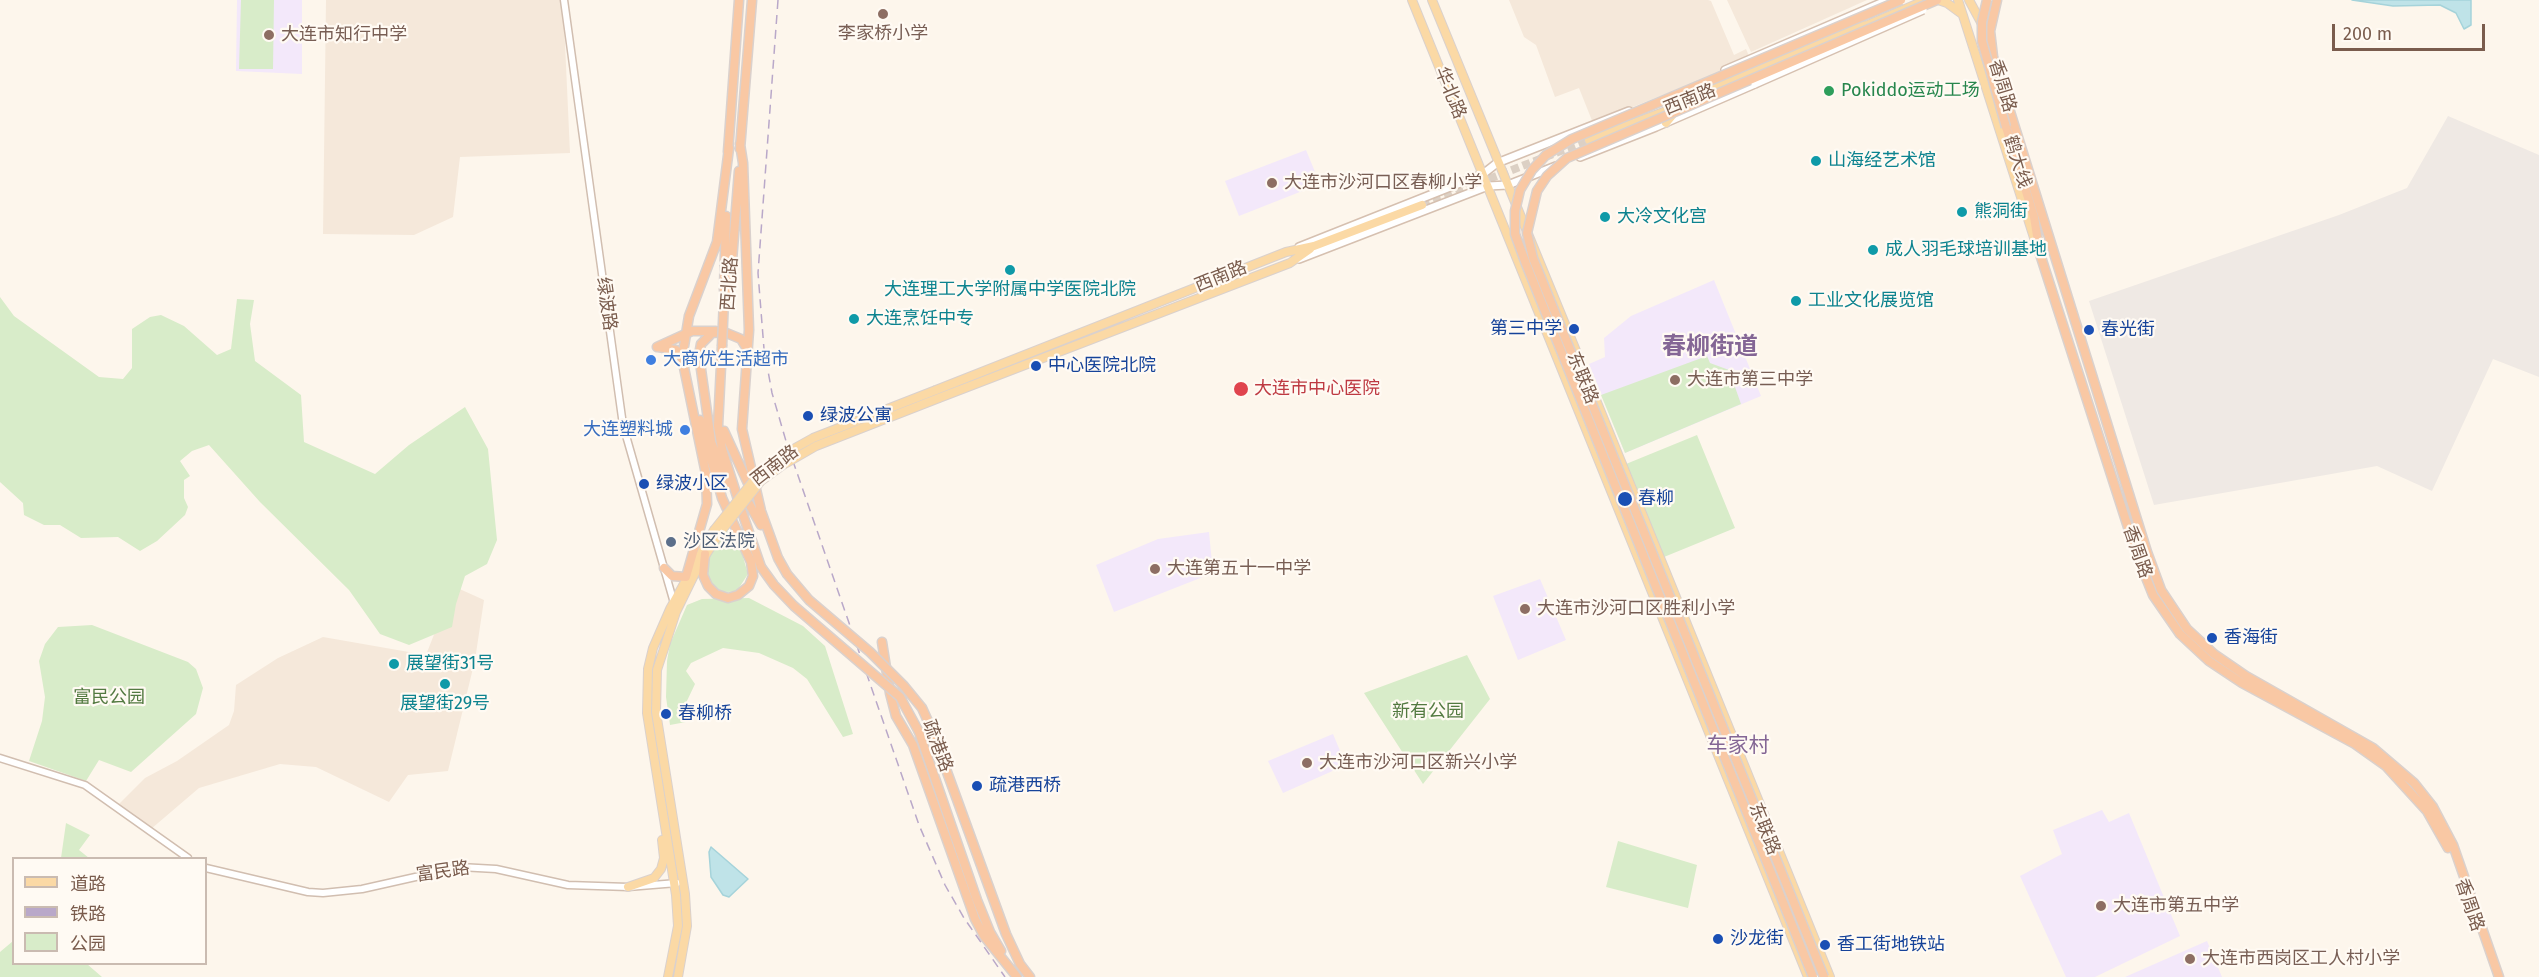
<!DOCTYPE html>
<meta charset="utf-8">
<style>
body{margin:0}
#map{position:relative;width:2539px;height:977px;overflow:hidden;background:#fdf6ec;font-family:"Fira Sans","Noto Sans SC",sans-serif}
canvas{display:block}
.legend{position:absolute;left:12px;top:857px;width:195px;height:108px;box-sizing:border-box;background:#fffaf3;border:2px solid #cabbb1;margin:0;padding:8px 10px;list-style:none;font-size:18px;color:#7a5c4d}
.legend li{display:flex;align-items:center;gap:12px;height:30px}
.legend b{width:30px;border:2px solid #cabbb1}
.scale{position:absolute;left:2332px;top:24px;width:153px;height:27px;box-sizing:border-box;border:3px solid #7a5c4d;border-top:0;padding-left:8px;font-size:18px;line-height:21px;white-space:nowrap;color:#7a5c4d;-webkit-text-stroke:4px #fffaf3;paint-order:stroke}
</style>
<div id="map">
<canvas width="2539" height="977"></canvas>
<ul class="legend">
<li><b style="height:8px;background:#fbd9a5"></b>道路</li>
<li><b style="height:8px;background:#b9a8c9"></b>铁路</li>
<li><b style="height:16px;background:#d8ecc9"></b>公园</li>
</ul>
<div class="scale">200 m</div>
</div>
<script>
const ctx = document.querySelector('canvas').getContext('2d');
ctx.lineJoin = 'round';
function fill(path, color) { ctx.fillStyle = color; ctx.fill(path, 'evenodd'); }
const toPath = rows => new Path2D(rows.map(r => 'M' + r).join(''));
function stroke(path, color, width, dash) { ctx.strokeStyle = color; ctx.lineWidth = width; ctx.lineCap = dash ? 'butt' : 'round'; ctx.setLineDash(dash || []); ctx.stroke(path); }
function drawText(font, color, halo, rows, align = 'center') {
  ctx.font = font + ' "Fira Sans","Noto Sans SC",sans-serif'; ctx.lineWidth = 4.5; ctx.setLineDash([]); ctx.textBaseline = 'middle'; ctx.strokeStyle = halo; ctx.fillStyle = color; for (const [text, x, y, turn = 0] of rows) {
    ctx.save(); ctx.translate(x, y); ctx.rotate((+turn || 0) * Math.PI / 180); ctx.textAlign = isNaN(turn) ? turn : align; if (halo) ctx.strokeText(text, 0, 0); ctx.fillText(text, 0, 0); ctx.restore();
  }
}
fill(toPath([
 [326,0,563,0,570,153,460,157,453,217,414,235,323,234],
 [1509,0,1708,0,1711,1,1734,55,1746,49,1749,56,1747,60,1737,65,1593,123,1579,88,1555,97,1536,45,1524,37],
 [1727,0,1867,0,1751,52],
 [453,586,484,600,475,660,448,771,408,775,389,802,316,767,280,764,199,788,151,829,115,808,145,778,177,761,229,725,234,711,236,685,278,658,323,637,426,655]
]), '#f5e8da');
fill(toPath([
 [2448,116,2539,155,2539,377,2493,359,2432,491,2377,466,2154,505,2089,301,2339,215,2407,188]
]), '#efe9e4');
fill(toPath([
 [237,0,302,0,302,74,236,71],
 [1306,150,1320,184,1239,216,1225,181],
 [1714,280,1761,396,1625,453,1589,364,1605,357,1604,338,1631,316],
 [1209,532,1213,573,1114,612,1096,565,1158,539],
 [1540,579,1566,640,1518,660,1493,596],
 [1333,734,1346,765,1283,793,1268,761],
 [2102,810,2109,822,2129,813,2180,936,2095,977,2066,977,2020,876,2062,854,2053,830],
 [2207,941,2222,977,2125,977]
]), '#f3e8fa');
fill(toPath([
 [241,0,274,0,273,69,239,69],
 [0,297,14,316,99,377,123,379,132,368,132,329,150,317,161,315,184,326,217,355,231,349,237,299,254,300,250,324,255,361,301,395,304,442,375,474,409,445,465,407,488,449,497,540,487,564,465,576,456,604,452,627,409,645,380,634,349,590,260,502,209,445,192,451,180,461,190,476,184,480,184,498,188,507,185,515,157,541,140,551,118,537,81,538,60,525,44,525,24,515,23,503,0,482],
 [1707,356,1710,363,1729,370,1741,404,1625,453,1601,395],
 [1697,435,1735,528,1664,557,1626,464],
 [726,529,732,536,737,536,748,574,737,591,728,592,720,591,712,586,705,568,710,553],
 [749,598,803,626,825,646,853,734,843,737,807,679,793,668,759,653,723,648,691,663,686,671,695,684,685,705,686,722,670,725,666,697,667,661,670,644,687,605,702,599],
 [92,625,188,662,196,669,203,688,196,714,131,772,99,760,86,781,29,761,42,721,45,697,39,661,45,644,58,627],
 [1467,655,1490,699,1423,784,1364,693],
 [66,823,90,835,79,850,89,858,61,858],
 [1618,841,1697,865,1688,908,1606,887],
 [13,941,14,964,87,964,102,977,0,977,0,952]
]), '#d8ecc9');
const water = toPath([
 [2352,0,2471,0,2471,25,2464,29,2456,13,2440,5,2393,6,2352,0],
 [711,847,748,879,729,897,723,895,711,877,709,852,711,847]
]);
fill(water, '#bfe3e8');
stroke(water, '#a5d3da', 1.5);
stroke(toPath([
 [1422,205,1589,140]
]), '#dcd0c4', 8, [8, 4]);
const tertiary = toPath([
 [564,0,623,425,674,603],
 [0,758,85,785,188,858],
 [206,868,308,892,323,893,362,889,460,867,496,869,568,885,628,887,677,883]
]);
const secondary = toPath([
 [1725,70,1888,0],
 [1580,157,1656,127,1755,84],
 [1299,247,1483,174,1497,163,1629,111],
 [1299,259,1488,186,1508,185,1556,166]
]);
const primary = toPath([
 [1412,0,1808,977],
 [1432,0,1581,363,1830,977],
 [1938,0,1947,3,1962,14],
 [1958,0,2036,244],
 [1969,0,1982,24],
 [1856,30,1926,0],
 [1674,103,1861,23],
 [1666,123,1675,112],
 [1589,140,1682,105],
 [936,390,1286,252,1314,246,1422,205],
 [939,398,1290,263,1310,249],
 [628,887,654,878,661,869,664,858,662,840],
 [668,977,678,926,676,895,647,713,648,669,653,648,670,609,714,530],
 [678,977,687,926,685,894,656,712,657,670,676,612,698,567,719,534]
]);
const trunk = toPath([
 [1997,0,1990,31,1993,57,2147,552,2161,590,2187,629,2214,654,2246,676,2373,748,2414,783,2433,807,2453,845,2499,977],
 [2006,127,2034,217,2040,254,2137,555,2153,595,2180,634,2209,661,2242,683,2355,744,2386,766,2427,811,2448,848],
 [740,144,743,163,749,330,742,429,761,511,778,558],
 [740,149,752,0],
 [728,152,739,0],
 [724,290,726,216],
 [729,299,739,171],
 [722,346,718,426,722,449,742,512,761,567],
 [657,347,692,331,716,331],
 [658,347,676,350,682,358],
 [700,420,722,498,751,562,753,576,749,586,738,595,728,598,716,594,708,586,703,575,705,554],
 [724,431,752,492],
 [709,437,728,484],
 [711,441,699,355,701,344,712,333,724,332,741,339,747,349],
 [744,495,761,525],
 [664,568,672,576,686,577,707,504,706,474,682,358,689,316,717,242,729,148],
 [882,642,890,693,896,716,913,745,975,919,984,936,1017,977],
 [931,728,1006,934,1020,964,1030,977],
 [919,732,977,900,990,932,1001,951]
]);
stroke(tertiary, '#d1beb0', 9);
stroke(secondary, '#d6c0b0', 10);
stroke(primary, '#dad1cd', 10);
stroke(trunk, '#dad1cd', 11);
stroke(tertiary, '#fff', 6);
stroke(secondary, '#fff', 7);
stroke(primary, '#fbd9a5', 8);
stroke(trunk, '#f9c8a4', 8);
stroke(toPath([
 [778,0,758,273,764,349,772,393,786,441,919,825,945,885,964,918,1005,977]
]), '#b9a8c9', 1.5, [9, 6]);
const secondaryBridge = toPath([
 [1755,84,1923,10]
]);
const primaryBridge = toPath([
 [714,530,757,476,795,448,813,438,936,390],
 [719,534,761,481,783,465,816,446,939,398]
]);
const trunkBridge = toPath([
 [1987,0,1982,22,1982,41,2006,127],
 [722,346,724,299],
 [778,558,787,574,809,600,870,652,904,686,922,708,931,728],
 [761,567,774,585,794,606,900,697,919,732],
 [1813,977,1526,264,1515,234,1515,211,1520,190,1532,170,1546,155,1572,139,1901,0],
 [1824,977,1533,258,1527,233,1537,191,1547,176,1567,158,1937,0]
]);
stroke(secondaryBridge, '#d6c0b0', 10, []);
stroke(primaryBridge, '#dad1cd', 10, []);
stroke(trunkBridge, '#dad1cd', 11, []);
stroke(secondaryBridge, '#fff', 7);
stroke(primaryBridge, '#fbd9a5', 8);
stroke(trunkBridge, '#f9c8a4', 8);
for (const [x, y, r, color] of [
 [883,14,6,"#8d6e63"],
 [269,35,6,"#8d6e63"],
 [1829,91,6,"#2e9e5b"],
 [1816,161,6,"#0f9aa8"],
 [1272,183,6,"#8d6e63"],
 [1962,212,6,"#0f9aa8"],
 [1605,217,6,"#0f9aa8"],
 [1873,250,6,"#0f9aa8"],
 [1010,270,6,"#0f9aa8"],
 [1796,301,6,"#0f9aa8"],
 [854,319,6,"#0f9aa8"],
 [1574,329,6,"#1a4fb4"],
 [2089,330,6,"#1a4fb4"],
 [651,360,6,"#3f7fe0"],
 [1036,366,6,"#1a4fb4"],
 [1675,380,6,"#8d6e63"],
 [1241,389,8,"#e0444e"],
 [808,416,6,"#1a4fb4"],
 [685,430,6,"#3f7fe0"],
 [644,484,6,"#1a4fb4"],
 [1625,499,8,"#1a4fb4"],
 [671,542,6,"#5c6f8a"],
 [1155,569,6,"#8d6e63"],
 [1525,609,6,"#8d6e63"],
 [2212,638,6,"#1a4fb4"],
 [394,664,6,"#0f9aa8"],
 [445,684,6,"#0f9aa8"],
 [666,714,6,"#1a4fb4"],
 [1307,763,6,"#8d6e63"],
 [977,786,6,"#1a4fb4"],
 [2101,906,6,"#8d6e63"],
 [1718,939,6,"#1a4fb4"],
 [1825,945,6,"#1a4fb4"],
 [2190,959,6,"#8d6e63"]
]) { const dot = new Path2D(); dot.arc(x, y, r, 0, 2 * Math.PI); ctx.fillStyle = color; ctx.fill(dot); stroke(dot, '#fffaf3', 2); }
drawText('18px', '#785e54', '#fffaf3', [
 ["李家桥小学",883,34,"center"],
 ["大连市知行中学",281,35],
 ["大连市沙河口区春柳小学",1284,183],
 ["大连市第三中学",1687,380],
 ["大连第五十一中学",1167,569],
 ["大连市沙河口区胜利小学",1537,609],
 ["大连市沙河口区新兴小学",1319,763],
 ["大连市第五中学",2113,906],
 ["大连市西岗区工人村小学",2202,959]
], 'left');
drawText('18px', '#7a5c4d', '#fffaf3', [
 ["香周路",2002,86,73],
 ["华北路",1450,93,68],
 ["西南路",1690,100,-22],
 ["鹤大线",2017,162,73],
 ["西南路",1221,277,-22],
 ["西北路",730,284,-86],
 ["绿波路",606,304,82],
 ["东联路",1582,378,68],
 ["西南路",775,466,-38],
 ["香周路",2137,552,71],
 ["疏港路",937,746,69],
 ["东联路",1764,829,68],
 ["富民路",443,872,-8],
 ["香周路",2469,905,71]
]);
drawText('18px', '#27864d', '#fffaf3', [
 ["Pokiddo运动工场",1841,91]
], 'left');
drawText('18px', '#0d838f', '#fffaf3', [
 ["山海经艺术馆",1828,161],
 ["熊洞街",1974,212],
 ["大冷文化宫",1617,217],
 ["成人羽毛球培训基地",1885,250],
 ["大连理工大学附属中学医院北院",1010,290,"center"],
 ["工业文化展览馆",1808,301],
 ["大连烹饪中专",866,319],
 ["展望街31号",406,664],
 ["展望街29号",445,704,"center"]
], 'left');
drawText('18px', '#164399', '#fffaf3', [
 ["第三中学",1562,329,"right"],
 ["春光街",2101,330],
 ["中心医院北院",1048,366],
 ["绿波公寓",820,416],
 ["绿波小区",656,484],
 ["春柳",1638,499],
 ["香海街",2224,638],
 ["春柳桥",678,714],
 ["疏港西桥",989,786],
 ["沙龙街",1730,939],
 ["香工街地铁站",1837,945]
], 'left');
drawText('18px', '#366cbe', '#fffaf3', [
 ["大商优生活超市",663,360],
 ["大连塑料城",673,430,"right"]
], 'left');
drawText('18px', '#be3a42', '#fffaf3', [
 ["大连市中心医院",1254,389]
], 'left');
drawText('18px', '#4e5e75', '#fffaf3', [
 ["沙区法院",683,542]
], 'left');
drawText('18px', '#537a41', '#fffaf3', [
 ["富民公园",109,698],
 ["新有公园",1428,712]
]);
drawText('21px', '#846695', '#fffaf3', [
 ["车家村",1738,746]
]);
drawText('bold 24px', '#846695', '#fffaf3', [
 ["春柳街道",1710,347]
]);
</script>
